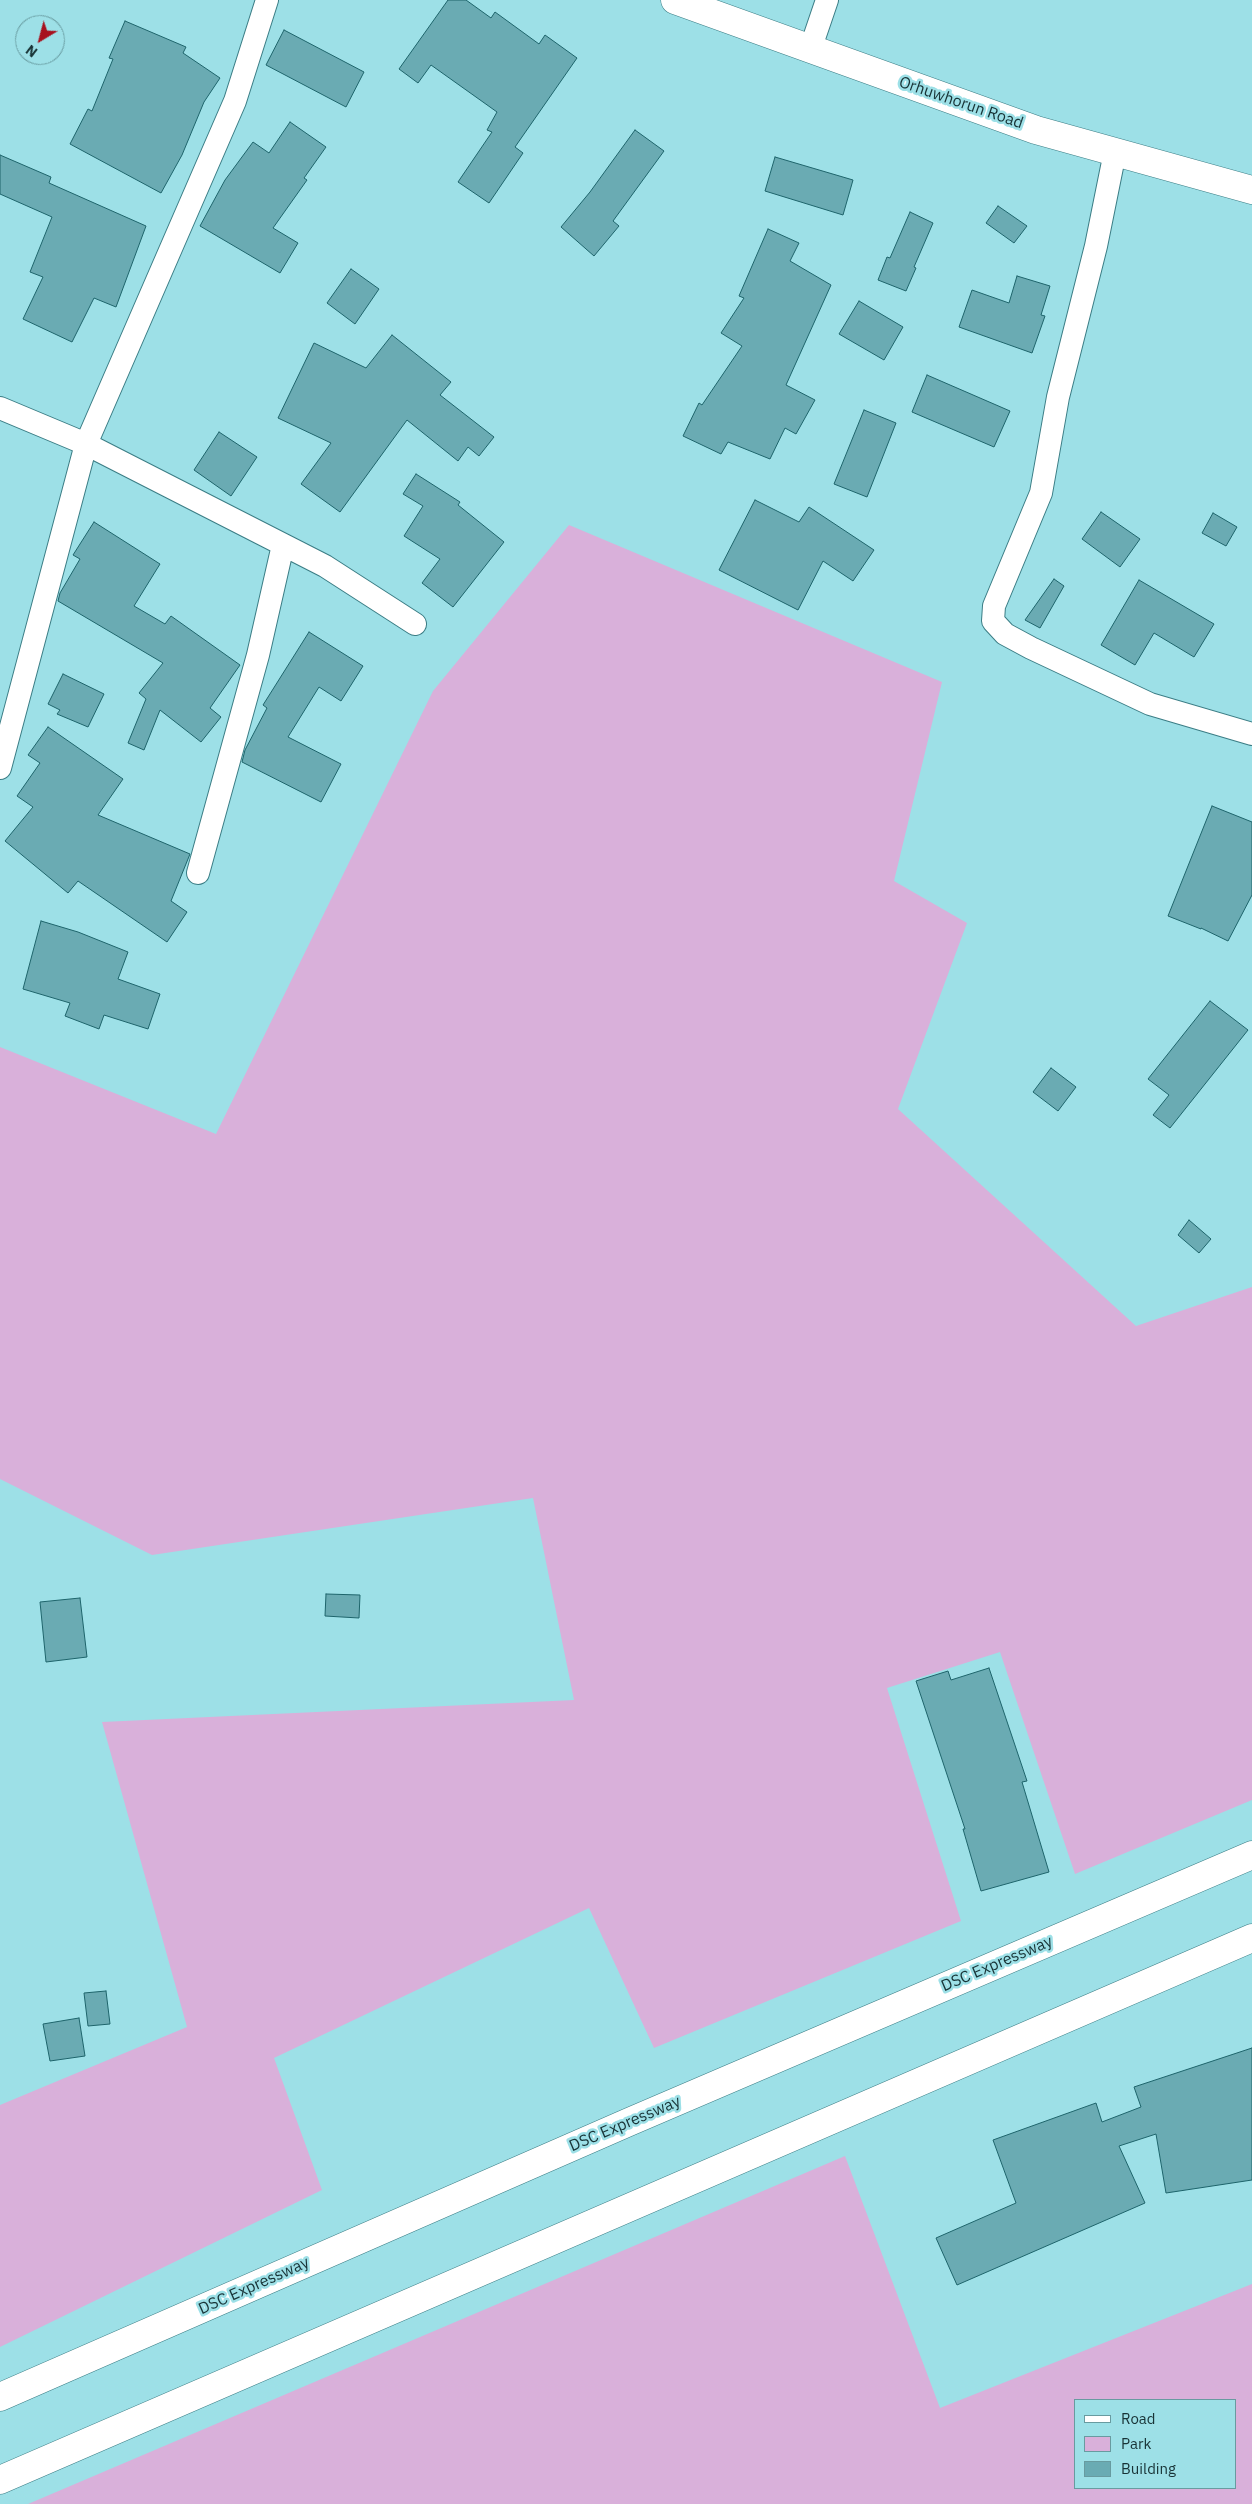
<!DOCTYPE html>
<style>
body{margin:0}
#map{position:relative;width:1252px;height:2504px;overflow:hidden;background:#9de0e7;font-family:"IBM Plex Sans",sans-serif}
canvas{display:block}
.legend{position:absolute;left:1074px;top:2399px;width:162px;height:90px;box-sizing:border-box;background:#9de0e7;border:1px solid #689ba0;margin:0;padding:6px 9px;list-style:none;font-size:15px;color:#183336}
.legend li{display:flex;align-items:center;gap:10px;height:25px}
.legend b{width:25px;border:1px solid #689ba0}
.north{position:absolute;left:15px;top:15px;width:50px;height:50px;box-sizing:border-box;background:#9de0e7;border:1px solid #689ba0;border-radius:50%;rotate:217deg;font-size:14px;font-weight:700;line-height:20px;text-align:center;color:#183336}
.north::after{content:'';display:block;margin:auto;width:18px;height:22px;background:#a7111e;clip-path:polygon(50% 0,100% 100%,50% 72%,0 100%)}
</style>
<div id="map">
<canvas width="1252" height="2504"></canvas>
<ul class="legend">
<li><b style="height:6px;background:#fff"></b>Road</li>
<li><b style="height:14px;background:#d9b0da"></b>Park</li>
<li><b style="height:14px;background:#6aabb3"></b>Building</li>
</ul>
<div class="north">N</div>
</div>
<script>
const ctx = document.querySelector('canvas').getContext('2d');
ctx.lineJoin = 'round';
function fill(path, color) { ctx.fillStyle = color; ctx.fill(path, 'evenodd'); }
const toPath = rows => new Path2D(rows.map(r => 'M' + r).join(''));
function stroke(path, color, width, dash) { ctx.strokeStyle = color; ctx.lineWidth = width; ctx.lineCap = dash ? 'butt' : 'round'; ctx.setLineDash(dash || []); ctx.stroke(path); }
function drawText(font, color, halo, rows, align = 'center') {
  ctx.font = font + ' "IBM Plex Sans",sans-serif'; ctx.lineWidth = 5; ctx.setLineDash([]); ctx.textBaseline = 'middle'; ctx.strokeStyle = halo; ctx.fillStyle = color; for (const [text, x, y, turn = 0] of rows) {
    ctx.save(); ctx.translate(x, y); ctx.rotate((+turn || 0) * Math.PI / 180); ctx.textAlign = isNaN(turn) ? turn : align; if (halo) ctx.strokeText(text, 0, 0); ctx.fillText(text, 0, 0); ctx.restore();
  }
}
fill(toPath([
 [569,525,942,682,894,881,967,923,898,1109,1136,1326,1252,1287,1252,1800,1075,1874,1000,1652,887,1688,961,1921,654,2048,589,1908,274,2058,322,2190,0,2347,0,2105,187,2027,102,1722,574,1700,533,1498,152,1555,0,1479,0,1047,216,1134,433,691],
 [845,2156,940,2408,1252,2284,1252,2504,28,2504],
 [1076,2400,1236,2400,1236,2488,1076,2488]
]), '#d9b0da');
const building = toPath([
 [448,0,466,0,491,18,495,12,539,44,545,35,577,58,515,147,523,153,489,203,458,182,492,132,487,130,497,112,431,65,418,83,399,69,448,0],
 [125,21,186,47,183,53,220,78,204,102,182,155,161,193,70,144,88,109,92,111,113,59,109,58,125,21],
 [284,30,364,72,346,107,266,65,284,30],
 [290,122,326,147,304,178,307,180,273,228,298,243,280,273,200,226,225,180,253,142,269,153,290,122],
 [635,130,664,151,613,221,619,226,594,256,561,227,590,192,635,130],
 [0,155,51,177,49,183,146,226,116,307,94,298,72,342,23,319,43,277,30,272,52,217,0,194,0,155],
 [775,157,853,180,843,215,765,191,775,157],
 [998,206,1027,226,1014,243,986,223,998,206],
 [910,212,933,223,914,267,916,268,906,291,878,280,887,257,890,258,910,212],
 [768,229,799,243,790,261,831,285,786,385,815,400,796,434,785,428,770,459,728,442,721,454,683,436,699,403,702,405,742,346,721,333,744,298,739,296,768,229],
 [351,269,379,289,355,324,327,303,351,269],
 [1017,276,1050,286,1041,315,1045,316,1032,353,959,327,972,290,1009,303,1017,276],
 [859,301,903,327,884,360,839,334,859,301],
 [392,335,451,382,440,395,494,437,479,456,468,447,458,461,407,420,340,512,301,484,331,443,278,418,314,343,366,368,392,335],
 [927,375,1010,411,994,447,912,412,927,375],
 [864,410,896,423,867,497,834,484,864,410],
 [219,432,257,457,231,496,194,470,219,432],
 [416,474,460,502,458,505,504,542,453,607,422,583,440,559,404,536,423,506,403,494,416,474],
 [755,500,799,522,809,507,874,550,853,581,823,561,798,610,719,570,755,500],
 [1101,512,1140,539,1120,567,1082,539,1101,512],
 [1213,513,1237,527,1226,546,1202,533,1213,513],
 [94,522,160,564,134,606,165,624,171,616,240,665,210,708,221,717,201,742,160,710,144,750,128,743,146,699,139,693,163,663,58,601,60,593,80,559,73,555,94,522],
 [1054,579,1064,586,1040,628,1025,620,1054,579],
 [1139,580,1214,624,1194,657,1154,633,1135,665,1101,645,1139,580],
 [309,632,363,666,341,701,319,687,288,737,341,764,321,802,242,762,245,750,267,708,263,705,309,632],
 [63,674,104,694,88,727,57,714,60,710,48,704,63,674],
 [48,727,123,779,98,815,190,854,171,901,187,912,167,942,78,881,68,893,5,841,33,807,17,796,40,763,28,755,48,727],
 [1212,806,1252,822,1252,895,1228,941,1201,928,1201,929,1168,916,1212,806],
 [41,921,78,932,128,952,118,979,160,994,148,1029,104,1015,99,1029,65,1016,70,1003,23,989,41,921],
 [1210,1001,1248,1030,1170,1128,1153,1115,1169,1095,1148,1079,1210,1001],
 [1051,1068,1076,1087,1058,1111,1033,1092,1051,1068],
 [1189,1220,1211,1239,1199,1253,1178,1235,1189,1220],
 [326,1594,360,1595,359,1618,325,1616,326,1594],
 [80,1598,87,1657,46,1662,40,1602,80,1598],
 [989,1668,1027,1781,1022,1782,1049,1872,981,1891,963,1829,965,1829,916,1681,948,1671,951,1680,989,1668],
 [106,1991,110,2024,88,2026,84,1993,106,1991],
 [79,2018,85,2056,50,2061,43,2024,79,2018],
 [1252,2048,1252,2180,1166,2193,1156,2134,1119,2146,1145,2203,957,2285,936,2238,1016,2203,993,2140,1096,2103,1102,2122,1141,2107,1134,2087,1252,2048]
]);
fill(building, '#6aabb3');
stroke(building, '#1e646b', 1);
const minor = toPath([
 [810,50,827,0],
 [1115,152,1096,246,1058,397,1041,493,994,606,993,621,1005,634,1031,648,1150,704,1252,734],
 [0,408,86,444,325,566,415,624],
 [0,768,86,444,235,101,267,0],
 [198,873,258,655,283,545]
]);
const tertiary = toPath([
 [675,0,1036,130,1252,190]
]);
const primary = toPath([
 [0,2397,629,2122,1252,1855],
 [0,2480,1252,1938]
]);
stroke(minor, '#3b7d85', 24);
stroke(tertiary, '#3b7d85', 29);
stroke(primary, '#3b7d85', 29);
stroke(minor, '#fff', 22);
stroke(tertiary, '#fff', 28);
stroke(primary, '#fff', 28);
drawText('16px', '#183336', '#9de0e7', [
 ["Orhuwhorun Road",961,103,19],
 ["DSC Expressway",997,1964,-23],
 ["DSC Expressway",625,2124,-23],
 ["DSC Expressway",254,2286,-24]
]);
</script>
